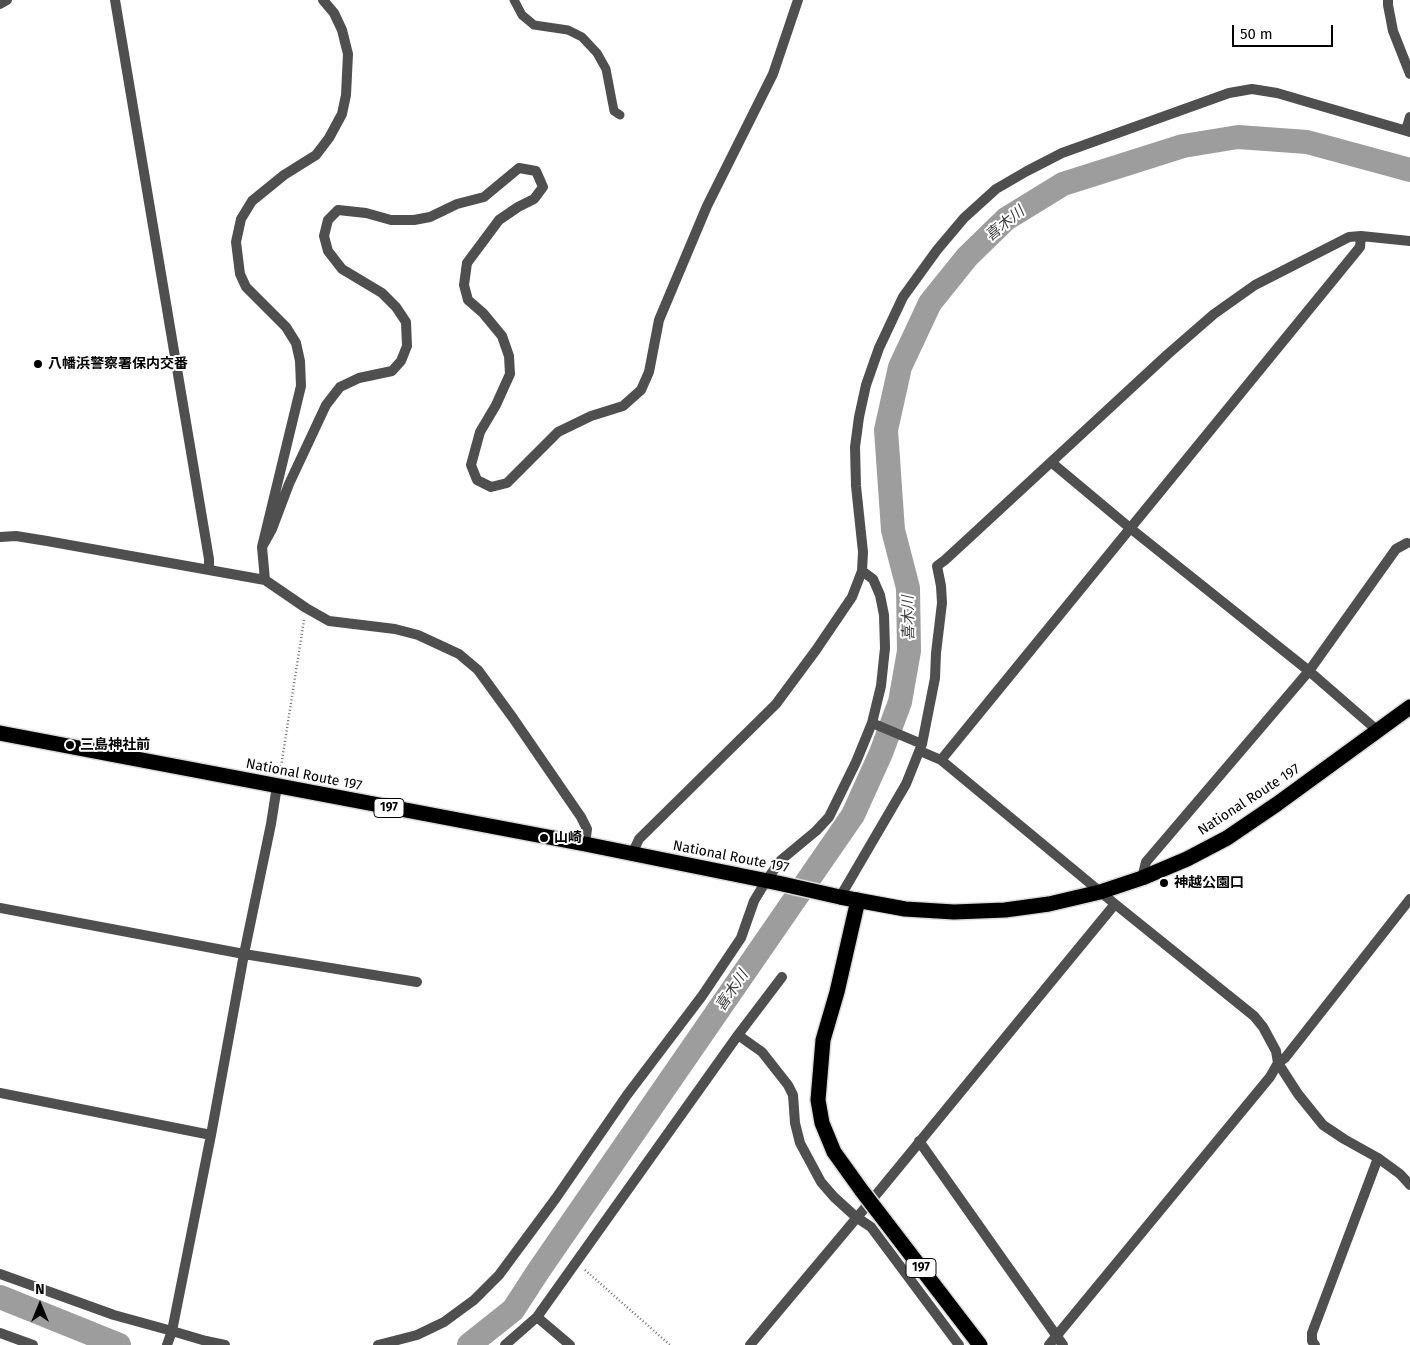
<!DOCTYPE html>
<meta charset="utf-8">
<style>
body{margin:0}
#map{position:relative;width:1410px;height:1345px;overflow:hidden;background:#fff;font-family:"Fira Sans",sans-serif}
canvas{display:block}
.north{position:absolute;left:15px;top:1280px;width:50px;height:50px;-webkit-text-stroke:4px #fff;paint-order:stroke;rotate:0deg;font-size:14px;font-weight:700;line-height:20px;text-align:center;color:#000}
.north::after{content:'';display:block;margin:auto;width:18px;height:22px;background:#000;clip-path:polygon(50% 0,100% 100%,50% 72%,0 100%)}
.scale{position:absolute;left:1232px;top:25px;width:101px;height:22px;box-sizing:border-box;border:2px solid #000;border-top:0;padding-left:6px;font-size:15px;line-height:18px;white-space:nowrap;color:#000;-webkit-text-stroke:4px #fff;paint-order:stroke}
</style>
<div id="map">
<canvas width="1410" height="1345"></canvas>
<div class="north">N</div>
<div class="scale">50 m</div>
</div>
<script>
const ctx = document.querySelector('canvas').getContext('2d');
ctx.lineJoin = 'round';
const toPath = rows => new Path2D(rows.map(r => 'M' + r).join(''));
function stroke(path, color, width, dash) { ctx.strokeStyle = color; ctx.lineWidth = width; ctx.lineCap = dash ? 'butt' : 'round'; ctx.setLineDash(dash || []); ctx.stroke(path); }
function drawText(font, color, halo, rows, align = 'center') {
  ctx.font = font + ' "Fira Sans","Noto Sans JP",sans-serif'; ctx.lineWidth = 4; ctx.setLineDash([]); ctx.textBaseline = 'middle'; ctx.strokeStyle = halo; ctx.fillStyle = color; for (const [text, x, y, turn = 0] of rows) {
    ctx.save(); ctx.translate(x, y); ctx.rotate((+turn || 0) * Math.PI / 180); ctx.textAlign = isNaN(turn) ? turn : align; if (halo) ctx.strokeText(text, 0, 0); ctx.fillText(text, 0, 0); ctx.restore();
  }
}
stroke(toPath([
 [0,1297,119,1345],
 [469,1345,513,1310,539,1270,853,815,881,753,900,702,909,651,908,588,893,530,886,430,900,367,930,303,967,257,1006,219,1063,184,1183,146,1238,137,1307,142,1410,170]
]), '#9d9d9d', 24);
const highway = toPath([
 [0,733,585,844,778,883,840,897,905,909,954,912,1005,910,1049,904,1100,892,1142,878,1187,859,1227,838,1277,804,1410,707],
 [858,900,837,992,823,1040,818,1100,822,1123,834,1152,862,1191]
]);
stroke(highway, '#dbdbdb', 18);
stroke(toPath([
 [280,773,304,620],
 [585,1270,670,1345]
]), '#717171', 2.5, [1, 2.5]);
stroke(toPath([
 [514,0,522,15,534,25,568,30,582,37,597,53,606,69,614,111,620,115]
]), '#4f4f4f', 9);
stroke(toPath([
 [115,0,209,559,209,569],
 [1388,0,1388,5,1393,31,1410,74],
 [0,4,7,0],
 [1406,130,1410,117],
 [1051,462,1130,528,1309,671,1378,731],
 [0,537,16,536,47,541,265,580,306,608,329,621,395,629,418,635,459,654,478,670,513,718,581,817,587,829,585,844],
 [262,547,272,529,289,484,326,405,340,387,359,378,392,371,401,361,407,346,406,322,396,307,382,293,342,269,328,251,324,236,328,220,338,210,366,213,391,220,414,220,430,217,457,204,484,197,519,168,536,171,543,187,534,199,518,207,499,220,467,263,464,285,468,300,483,313,502,336,509,356,510,374,496,405,480,432,471,465,477,480,491,487,507,483,558,432,591,416,623,406,641,390,649,372,659,320,707,206,773,74,798,0],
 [265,580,262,547,301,386,300,361,296,343,286,327,246,287,240,274,236,242,241,219,252,201,284,175,316,155,329,138,342,114,346,95,348,54,342,30,334,13,323,0],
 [872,723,922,744],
 [920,751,941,760,1115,904,1254,1016,1263,1027,1276,1051,1278,1063,1298,1094,1323,1125,1344,1139,1378,1158,1400,1174,1410,1185],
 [941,760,1360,247,1361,236,1410,241],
 [632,854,639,839,776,704,816,650,852,597,862,571,863,552,856,486,855,447,859,417,866,385,879,348,903,297,937,250,964,218,996,189,1027,171,1062,153,1229,93,1252,89,1277,93,1410,132],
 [1142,878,1146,862,1309,671,1396,549,1407,543],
 [840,897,906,784,922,744,935,678,936,653,942,603,941,586,937,566,945,560,970,537,1168,354,1214,314,1255,285,1349,237,1361,236],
 [0,908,244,954,417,982],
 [738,1035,762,1052,788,1085,793,1095,795,1123,800,1143,821,1182,834,1197,856,1217,871,1227,959,1345],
 [0,1093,211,1135],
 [919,1141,1063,1345],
 [0,1274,114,1315,172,1331,206,1341,225,1345],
 [537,1317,570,1345],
 [0,1333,33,1345],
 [167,1345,172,1331,211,1135,244,954,271,824,277,786],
 [378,1345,417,1335,444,1322,474,1300,499,1275,556,1198,627,1095,702,996,741,938,754,901,766,881,781,860,816,831,829,817,856,762,872,723,881,686,885,648,884,615,880,595,873,579,862,571],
 [505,1345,537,1317,738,1035,782,977],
 [750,1345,880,1190,1115,904],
 [1049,1345,1270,1077,1278,1063,1285,1058,1410,899],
 [1315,1345,1312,1341,1312,1333,1378,1158]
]), '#4f4f4f', 10);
stroke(highway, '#000', 15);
const highwayBridge = toPath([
 [862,1191,980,1345]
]);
stroke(highwayBridge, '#dbdbdb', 18, []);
stroke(highwayBridge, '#000', 15);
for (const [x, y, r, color] of [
 [38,364,5,"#000"],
 [70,745,5,"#000"],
 [544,838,5,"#000"],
 [1164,883,5,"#000"]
]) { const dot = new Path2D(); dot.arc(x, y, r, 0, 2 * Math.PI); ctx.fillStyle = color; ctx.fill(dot); stroke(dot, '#fff', 2); }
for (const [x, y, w] of [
 [389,808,30],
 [921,1268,30]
]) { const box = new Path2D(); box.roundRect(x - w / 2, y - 9.5, w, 19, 4); ctx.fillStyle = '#fff'; ctx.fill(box); stroke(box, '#000', 1); }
drawText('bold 12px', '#000', null, [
 ["197",389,808],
 ["197",921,1268]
]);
drawText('bold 14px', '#000', '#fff', [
 ["八幡浜警察署保内交番",48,364],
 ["三島神社前",80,745],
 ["山崎",554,838],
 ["神越公園口",1174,883]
], 'left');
drawText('14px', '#000', '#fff', [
 ["National Route 197",304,775,11],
 ["National Route 197",1249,800,-33],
 ["National Route 197",731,857,11]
]);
drawText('italic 15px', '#3e3e3e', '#fff', [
 ["喜木川",1005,224,-39],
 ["喜木川",909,618,-91],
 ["喜木川",732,991,-56]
]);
</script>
